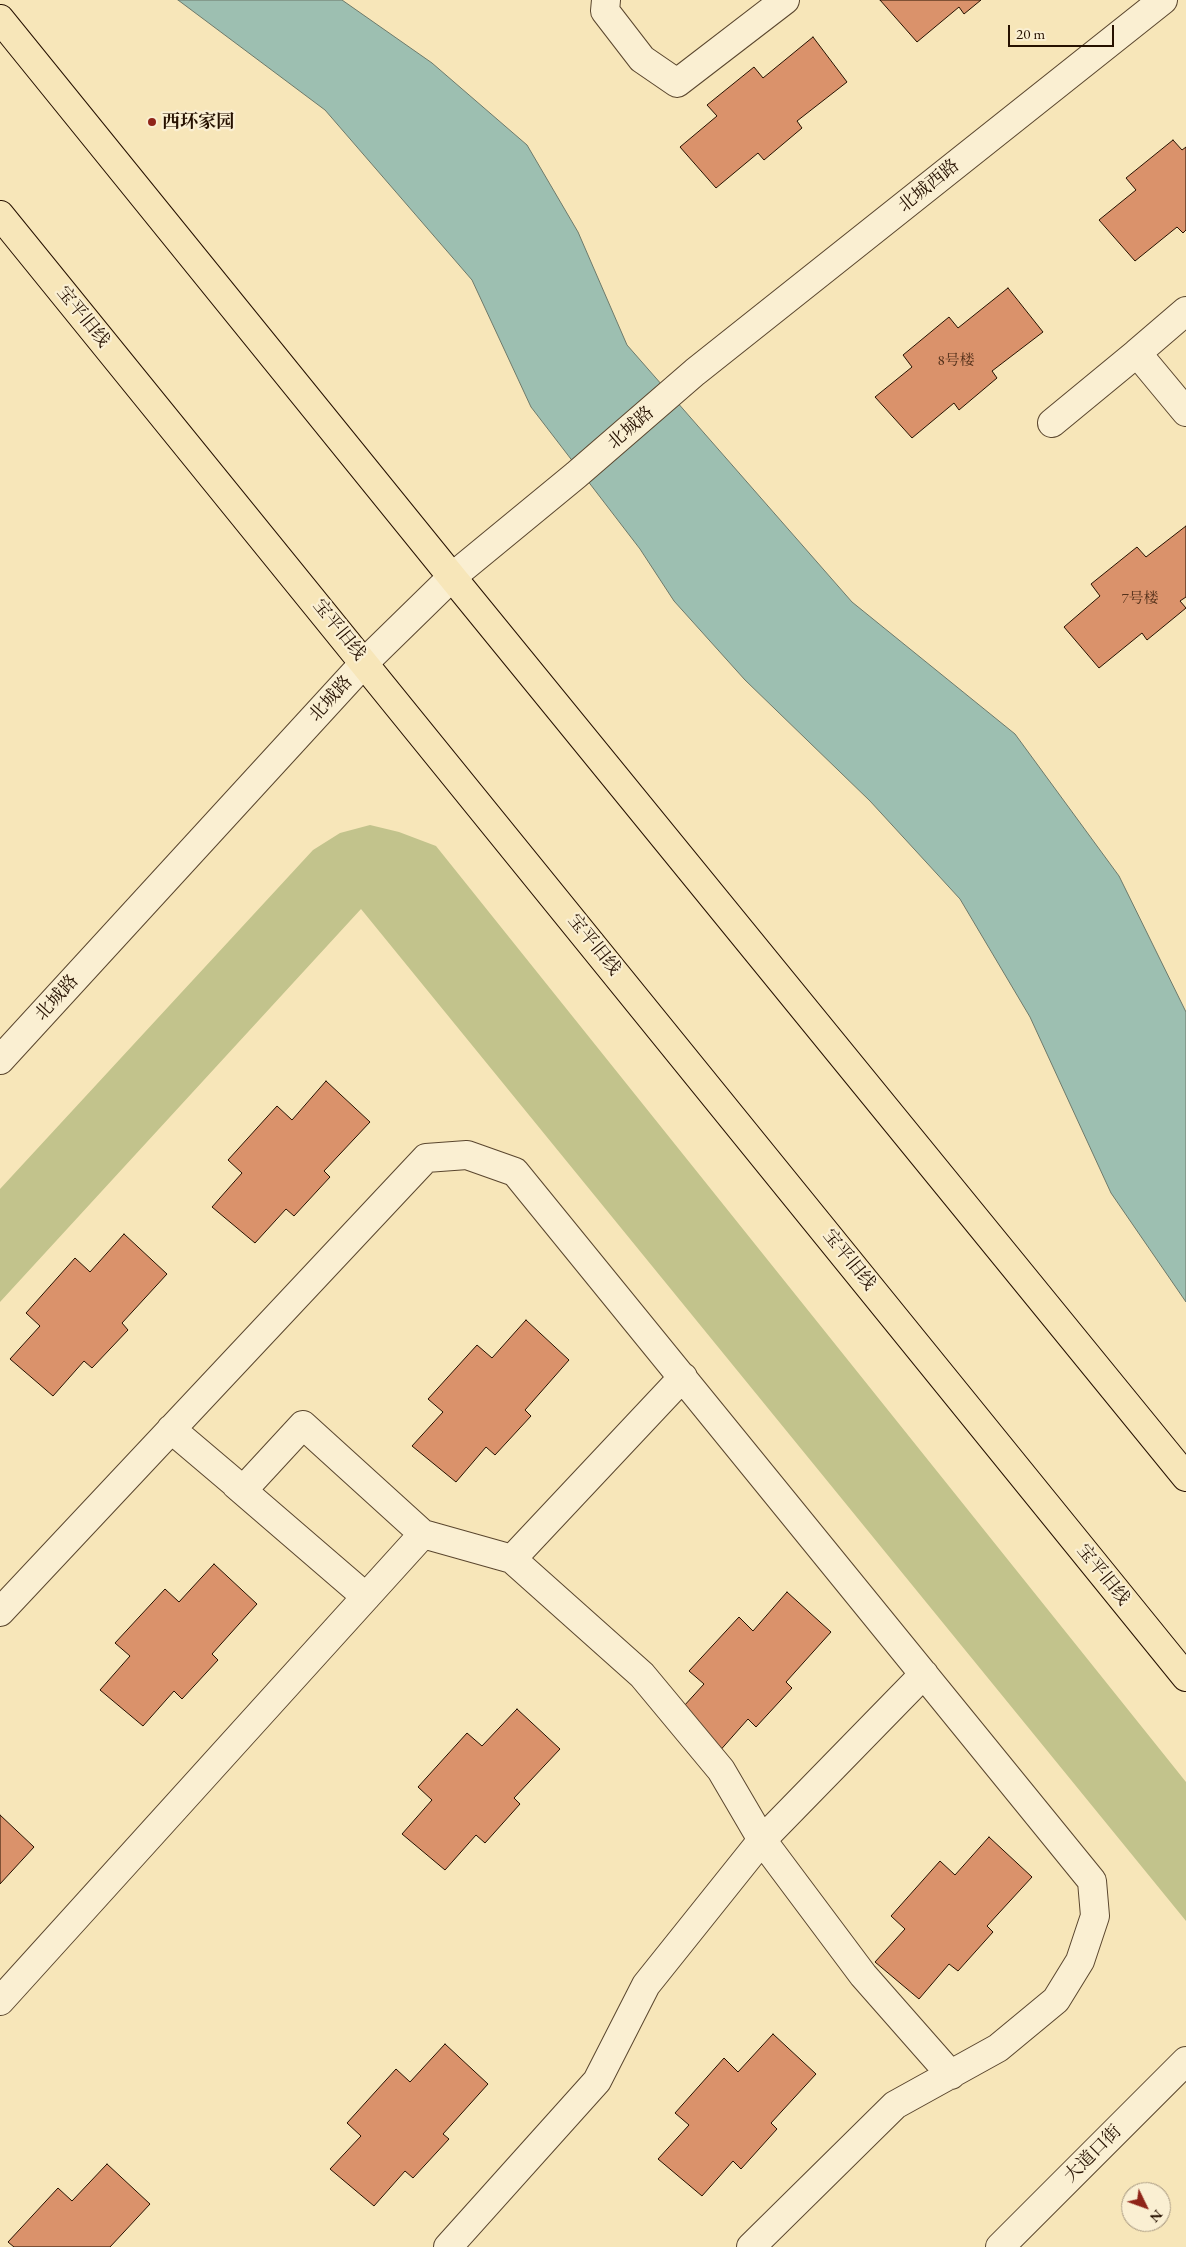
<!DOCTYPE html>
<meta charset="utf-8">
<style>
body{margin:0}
#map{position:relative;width:1186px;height:2247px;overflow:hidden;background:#f7e6b9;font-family:"EB Garamond",serif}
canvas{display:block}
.north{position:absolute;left:1121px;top:2182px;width:50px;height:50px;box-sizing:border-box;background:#faefd2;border:1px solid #a5967e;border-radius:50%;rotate:132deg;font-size:14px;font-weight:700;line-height:20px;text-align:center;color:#261100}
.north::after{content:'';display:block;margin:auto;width:18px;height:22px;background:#8f2418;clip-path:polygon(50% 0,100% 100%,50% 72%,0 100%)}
.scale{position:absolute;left:1008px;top:25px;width:106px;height:22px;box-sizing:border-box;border:2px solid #261100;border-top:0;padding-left:6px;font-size:15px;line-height:18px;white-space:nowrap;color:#261100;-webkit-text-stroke:4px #faefd2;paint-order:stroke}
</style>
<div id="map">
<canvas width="1186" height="2247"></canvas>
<div class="north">N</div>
<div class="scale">20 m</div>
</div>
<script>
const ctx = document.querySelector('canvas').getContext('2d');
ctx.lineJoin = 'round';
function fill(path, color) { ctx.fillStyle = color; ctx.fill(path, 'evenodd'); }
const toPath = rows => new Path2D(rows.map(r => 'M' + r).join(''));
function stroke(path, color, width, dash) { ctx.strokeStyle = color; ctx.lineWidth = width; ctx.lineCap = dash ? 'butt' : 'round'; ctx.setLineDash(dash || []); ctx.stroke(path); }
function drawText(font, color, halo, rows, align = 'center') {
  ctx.font = font + ' "EB Garamond","Noto Serif SC",serif'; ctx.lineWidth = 4.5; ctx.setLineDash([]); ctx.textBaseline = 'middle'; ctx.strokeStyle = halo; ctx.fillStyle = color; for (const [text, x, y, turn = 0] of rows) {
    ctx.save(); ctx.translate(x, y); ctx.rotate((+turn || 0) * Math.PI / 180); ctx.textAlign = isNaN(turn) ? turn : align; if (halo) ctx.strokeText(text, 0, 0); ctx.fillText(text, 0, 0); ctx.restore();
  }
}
fill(toPath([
 [370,825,399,832,436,846,1186,1782,1186,1921,361,909,0,1302,0,1189,313,850,340,833]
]), '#c2c38c');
const water = toPath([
 [178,0,342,0,432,63,527,145,578,232,627,345,852,602,1015,734,1119,876,1186,1012,1186,1302,1111,1193,1030,1017,960,899,870,801,745,680,674,601,640,549,531,407,472,280,325,110,178,0]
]);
fill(water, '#9dbfb1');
stroke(water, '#6d796a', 1);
const building = toPath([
 [880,0,981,0,964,14,959,7,917,42,880,0],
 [813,37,847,82,797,121,802,128,764,160,758,153,716,188,680,147,717,116,707,105,754,67,763,78,813,37],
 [1173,140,1182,150,1186,147,1186,230,1183,233,1177,227,1135,261,1099,220,1136,190,1126,178,1173,140],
 [1008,288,1043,332,992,371,997,378,959,410,954,403,912,438,875,397,912,367,903,355,949,317,958,328,1008,288],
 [1186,526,1186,597,1180,601,1186,608,1147,640,1142,633,1099,668,1064,627,1100,596,1091,584,1137,547,1146,557,1186,526],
 [326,1081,370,1122,324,1171,330,1177,294,1216,286,1209,255,1243,212,1207,242,1173,228,1160,277,1106,292,1120,326,1081],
 [124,1234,167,1274,122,1323,128,1330,92,1368,84,1361,53,1396,10,1359,40,1326,26,1313,75,1258,90,1272,124,1234],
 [526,1320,569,1360,525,1410,531,1416,495,1455,486,1447,456,1482,412,1446,443,1412,428,1399,477,1345,492,1358,526,1320],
 [214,1564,257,1604,212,1654,218,1660,182,1699,174,1691,143,1726,100,1690,130,1656,115,1643,165,1589,179,1602,214,1564],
 [787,1592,831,1632,786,1682,792,1688,756,1727,748,1719,717,1754,673,1718,704,1684,689,1671,739,1617,753,1631,787,1592],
 [517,1709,560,1749,514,1798,520,1804,485,1843,476,1835,445,1870,402,1834,432,1800,418,1787,467,1733,482,1746,517,1709],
 [0,1815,34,1847,0,1884,0,1815],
 [989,1837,1032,1877,987,1926,993,1932,958,1971,949,1964,919,1999,875,1962,905,1929,891,1916,940,1861,955,1875,989,1837],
 [773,2034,816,2074,771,2123,777,2129,741,2169,733,2161,702,2196,658,2159,689,2125,675,2113,724,2058,738,2072,773,2034],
 [445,2044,488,2084,443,2134,449,2139,413,2178,405,2171,374,2206,330,2169,361,2136,347,2123,396,2069,410,2082,445,2044],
 [107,2164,150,2204,110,2247,14,2247,8,2242,58,2188,72,2201,107,2164]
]);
fill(building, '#da926b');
stroke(building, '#261100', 1);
const minor = toPath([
 [606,0,605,11,642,59,677,83,785,0],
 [1186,311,1137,353,1186,412],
 [1052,423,1137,353],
 [171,1429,243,1490,303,1425,423,1534,512,1559,642,1675,721,1770,762,1840,863,1975,951,2075],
 [236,1485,366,1597],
 [512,1559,683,1377],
 [0,1612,426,1158,467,1155,515,1172,1092,1881,1095,1916,1080,1961,1056,2000,998,2048,895,2105,751,2247],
 [0,2001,423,1534],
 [448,2247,597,2081,646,1985,762,1840,924,1674]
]);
const tertiary = toPath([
 [0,1060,365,662,452,577,576,475,695,372,1163,0],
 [1000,2247,1186,2061]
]);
const primary = toPath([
 [0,19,452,577,1186,1477],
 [0,215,1186,1677]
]);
stroke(minor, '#5a462e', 30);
stroke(tertiary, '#5a462e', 30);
stroke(primary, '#261100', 30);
stroke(minor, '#faefd2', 28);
stroke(tertiary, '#faefd2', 28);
stroke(primary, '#f7e6b9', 28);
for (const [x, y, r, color] of [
 [152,122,5,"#8f2418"]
]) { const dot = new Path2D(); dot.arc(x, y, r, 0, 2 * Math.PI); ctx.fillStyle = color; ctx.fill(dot); stroke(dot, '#faefd2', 2); }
drawText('15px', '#53311b', null, [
 ["8号楼",956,361],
 ["7号楼",1140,599]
]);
drawText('bold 18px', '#261100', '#faefd2', [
 ["西环家园",162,122]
], 'left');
drawText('18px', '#261100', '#faefd2', [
 ["北城西路",929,186,-39],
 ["宝平旧线",83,317,51],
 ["北城路",631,428,-41],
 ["宝平旧线",339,630,51],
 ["北城路",331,699,-48],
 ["宝平旧线",594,945,51],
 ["北城路",57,998,-48],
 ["宝平旧线",849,1260,51],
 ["宝平旧线",1103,1575,51],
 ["大道口街",1093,2154,-45]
]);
</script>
